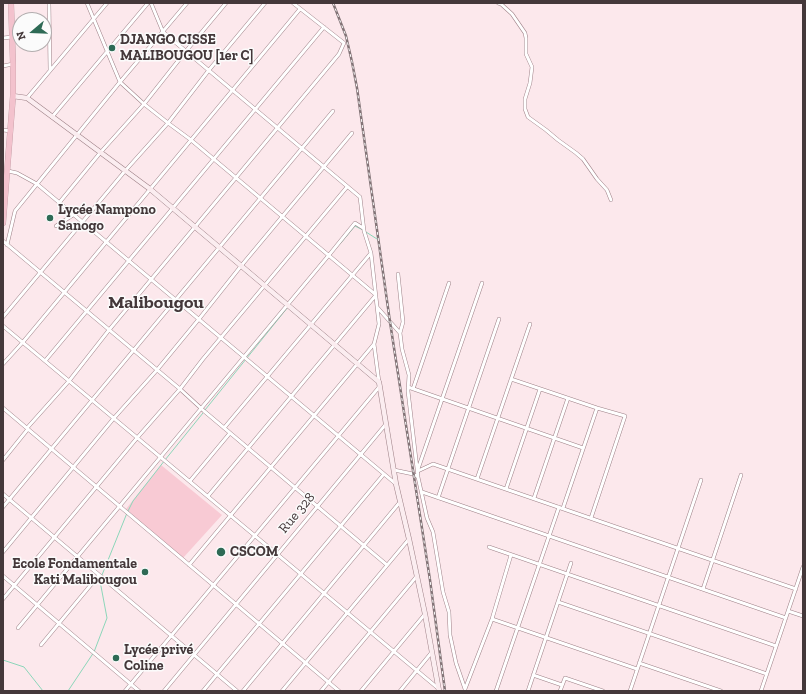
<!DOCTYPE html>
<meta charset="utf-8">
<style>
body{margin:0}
#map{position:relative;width:806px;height:694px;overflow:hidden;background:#fce8ec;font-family:"Zilla Slab",serif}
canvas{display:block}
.frame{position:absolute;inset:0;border:4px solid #44383a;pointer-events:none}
.north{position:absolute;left:12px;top:12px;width:40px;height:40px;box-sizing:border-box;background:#fbfbfb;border:1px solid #b2adae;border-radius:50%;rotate:251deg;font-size:11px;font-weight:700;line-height:16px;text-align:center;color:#44383a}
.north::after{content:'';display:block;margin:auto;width:14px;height:18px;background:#2e6a55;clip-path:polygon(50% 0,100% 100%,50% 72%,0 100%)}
</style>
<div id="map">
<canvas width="806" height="694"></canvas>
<div class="frame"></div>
<div class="north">N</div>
</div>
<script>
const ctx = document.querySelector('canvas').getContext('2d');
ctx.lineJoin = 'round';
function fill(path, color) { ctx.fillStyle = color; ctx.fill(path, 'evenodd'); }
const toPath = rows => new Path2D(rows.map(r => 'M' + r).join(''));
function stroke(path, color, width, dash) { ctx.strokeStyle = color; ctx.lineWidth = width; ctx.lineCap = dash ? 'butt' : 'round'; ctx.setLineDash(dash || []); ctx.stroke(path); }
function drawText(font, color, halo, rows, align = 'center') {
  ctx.font = font + ' "Zilla Slab",serif'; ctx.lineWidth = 3; ctx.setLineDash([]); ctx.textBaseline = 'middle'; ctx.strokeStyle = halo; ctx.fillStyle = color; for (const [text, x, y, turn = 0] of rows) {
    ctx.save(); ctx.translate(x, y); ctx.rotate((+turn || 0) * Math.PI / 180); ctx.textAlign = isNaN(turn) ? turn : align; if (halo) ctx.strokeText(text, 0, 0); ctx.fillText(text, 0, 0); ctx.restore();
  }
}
fill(toPath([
 [161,465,222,515,183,558,126,509]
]), '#f8cad4');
stroke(toPath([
 [366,232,377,239],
 [340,244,355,226,363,230],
 [205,410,288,307],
 [102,575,127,513,133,501,165,460,203,413],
 [3,660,24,667,43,691],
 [68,691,94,652,107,618,100,581,101,578]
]), '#8bd6b9', 1);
const street = toPath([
 [49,3,50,70],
 [87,3,120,82,144,104,168,123,191,140,376,295,208,496],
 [151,3,163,32,360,197,364,231,371,253,379,324,374,344,379,382],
 [498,3,501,4,512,14,525,33,526,38,526,54,532,67,530,83,525,99,525,109,528,117,546,130,558,140,576,153,583,159,597,179,607,190,611,200],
 [3,38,12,37],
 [3,66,13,64],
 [27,98,107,3],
 [52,117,148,3],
 [3,130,11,131],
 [8,171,17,173,37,184,396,484],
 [59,203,100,153,144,104,186,51,226,3],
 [56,226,73,215],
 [3,241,180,389,204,411,387,565],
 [7,245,15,211,120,82,187,3],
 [398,274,403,322,400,333,402,349,409,375,408,391,418,477,427,518,433,532,443,592,449,612,450,635,456,663,465,689],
 [377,307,400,333],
 [3,317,125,171,168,123,209,70,265,3],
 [3,326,439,689],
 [45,361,324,27],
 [3,364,23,342,300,9],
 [511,379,597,408,625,416,591,518],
 [408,387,583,448],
 [413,389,449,283],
 [3,408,339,691],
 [27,428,69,381,109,330,339,54,344,43,293,3],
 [224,428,371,253],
 [3,460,28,429],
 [418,469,482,283],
 [394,470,413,474,418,477],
 [418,471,433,464,796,589],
 [477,479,530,324],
 [190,481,230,433],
 [506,489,540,389],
 [422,492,786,618],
 [3,494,237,691],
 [438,498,499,319],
 [534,498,568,398],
 [3,507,333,111],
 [563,508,597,408],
 [489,547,776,646],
 [3,552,114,418,157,370,199,319,241,266,352,133],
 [189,565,374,344],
 [3,576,139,691],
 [703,589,741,475],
 [3,599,137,438,180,389,203,359,347,187],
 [558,602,767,674],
 [788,611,803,616],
 [492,619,637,669],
 [18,628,329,255,355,223,363,228],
 [41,645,99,575],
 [639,663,721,691],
 [533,675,562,685],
 [465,689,492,619,511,555],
 [125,691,380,386],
 [164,691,386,424],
 [203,691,384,474],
 [243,691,400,502],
 [282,691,409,539],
 [321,691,417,576],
 [361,691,425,614],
 [400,691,432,652],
 [496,691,559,507],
 [528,691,571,563],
 [560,691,565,678,603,691],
 [630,691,701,480],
 [761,691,803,567]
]);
const secondary = toPath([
 [13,96,27,98,150,189,379,382,396,484,409,539,425,614,439,691]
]);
const highway = toPath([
 [3,223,13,96,13,64,11,3]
]);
stroke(street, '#9e8187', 4);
stroke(secondary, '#9e8187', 5.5);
stroke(highway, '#b6929a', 6);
stroke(street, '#fff', 3);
stroke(secondary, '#fbedf0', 4.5);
stroke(highway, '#f3c2cd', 5.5);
const rail = toPath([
 [333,3,346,36,352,62,357,88,390,322,430,580,445,691]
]);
stroke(rail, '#827376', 2.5);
stroke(rail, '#fbfbfb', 1, [3]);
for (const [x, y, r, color] of [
 [112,48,4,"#2e6a55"],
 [50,218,4,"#2e6a55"],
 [221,552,5,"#2e6a55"],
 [145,572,4,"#2e6a55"],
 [116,658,4,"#2e6a55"]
]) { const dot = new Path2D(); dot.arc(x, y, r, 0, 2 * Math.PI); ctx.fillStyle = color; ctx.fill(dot); stroke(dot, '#fbfbfb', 1.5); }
drawText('bold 14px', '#44383a', '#fbfbfb', [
 ["DJANGO CISSE",120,40],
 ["MALIBOUGOU [1er C]",120,56],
 ["Lycée Nampono",58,210],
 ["Sanogo",58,226],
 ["CSCOM",230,552],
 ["Ecole Fondamentale",137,564,"right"],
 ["Kati Malibougou",137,580,"right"],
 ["Lycée privé",124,650],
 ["Coline",124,666]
], 'left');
drawText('14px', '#44383a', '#fbfbfb', [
 ["Rue 328",297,513,-50]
]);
drawText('bold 18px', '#44383a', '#fbfbfb', [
 ["Malibougou",156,303]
]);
</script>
